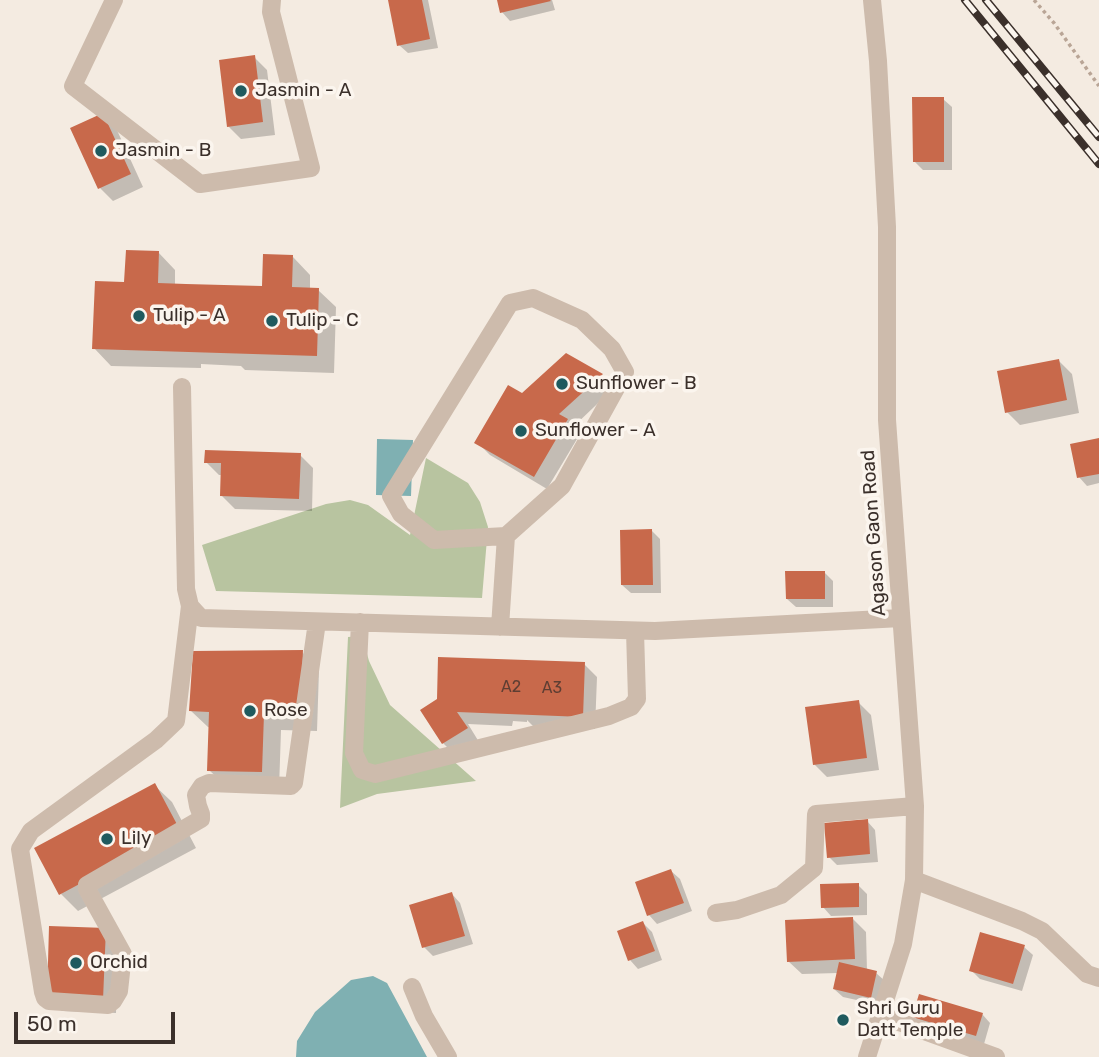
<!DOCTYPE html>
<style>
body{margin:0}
#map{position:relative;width:1099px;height:1057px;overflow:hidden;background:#f4ebe1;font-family:Rubik,sans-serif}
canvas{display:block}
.scale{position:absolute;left:14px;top:1012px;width:161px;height:32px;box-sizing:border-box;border:4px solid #3b302b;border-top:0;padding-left:9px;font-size:21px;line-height:24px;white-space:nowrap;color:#3b302b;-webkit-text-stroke:5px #fbf5ee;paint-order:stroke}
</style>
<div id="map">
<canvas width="1099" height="1057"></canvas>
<div class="scale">50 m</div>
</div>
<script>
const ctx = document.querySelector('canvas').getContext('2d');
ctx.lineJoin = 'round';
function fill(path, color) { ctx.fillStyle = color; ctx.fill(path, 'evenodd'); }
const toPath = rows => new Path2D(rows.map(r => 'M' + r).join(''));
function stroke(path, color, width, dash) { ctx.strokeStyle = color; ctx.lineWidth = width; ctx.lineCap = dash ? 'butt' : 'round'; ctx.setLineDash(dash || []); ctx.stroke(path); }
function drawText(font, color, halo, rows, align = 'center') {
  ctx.font = font + ' Rubik,sans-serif'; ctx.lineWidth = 7; ctx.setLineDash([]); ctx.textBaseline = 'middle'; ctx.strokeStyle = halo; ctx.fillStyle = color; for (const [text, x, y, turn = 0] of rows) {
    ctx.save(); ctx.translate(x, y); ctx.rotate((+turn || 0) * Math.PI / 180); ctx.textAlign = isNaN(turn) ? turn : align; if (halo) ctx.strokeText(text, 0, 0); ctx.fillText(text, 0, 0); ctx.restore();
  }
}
fill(toPath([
 [426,458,468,483,480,502,488,527,482,598,216,591,202,545,326,504,350,500,368,505,410,535],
 [362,636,369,661,390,705,476,781,377,794,340,808,348,637]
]), '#b8c4a0');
fill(toPath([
 [377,439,413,440,411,496,376,495],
 [373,976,387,983,427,1057,296,1057,297,1041,315,1012,351,980]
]), '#7fb0b2');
fill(toPath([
 [390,0,428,0,438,48,408,53,399,45],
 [499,0,552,0,555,10,510,21,502,12],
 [254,57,267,70,275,135,241,139,228,126],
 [943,99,952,107,952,170,923,170,914,161],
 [103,115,116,128,143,187,113,201,100,188],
 [158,252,175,270,175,285,263,288,293,257,310,275,310,290,318,290,336,307,334,373,245,370,241,366,201,364,201,368,111,366,94,348,126,284],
 [566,355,602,376,614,388,573,427,580,434,547,489,490,455,477,442,522,395],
 [1058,360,1072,374,1079,413,1020,425,1007,412],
 [1099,440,1099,483,1087,486,1079,477],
 [300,455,313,468,312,511,235,509,222,496,223,475,219,475,206,462],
 [652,531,660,539,661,593,631,593,622,585],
 [824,572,833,581,833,607,796,607,787,599],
 [302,652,319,670,317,731,281,730,279,789,227,787,209,770,211,728,208,727,190,710],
 [584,664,597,677,595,729,534,727,527,720,527,722,513,721,512,726,468,724,479,742,456,756,443,743,423,710],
 [858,702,871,715,879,770,827,777,814,764],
 [154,785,172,802,196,848,78,911,61,894],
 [867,821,875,830,878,862,837,865,829,857],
 [671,871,680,879,692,911,657,924,649,915],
 [858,885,867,894,867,915,831,916,823,907],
 [452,894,460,903,473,944,433,956,424,947],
 [853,919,866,932,867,971,876,973,885,981,879,1005,843,997,834,989,838,973,802,974,788,961],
 [643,923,652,932,662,960,638,969,630,960,619,932],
 [51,928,118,943,116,1013,62,1011,48,998],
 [1024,947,1033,955,1022,991,980,979,971,970],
 [982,1014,990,1023,984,1044,922,1025,914,1017]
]), '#0003');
fill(toPath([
 [388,0,422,0,430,39,397,46],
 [497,0,550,0,551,1,500,13],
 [255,55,263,122,227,127,219,60],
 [912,97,944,97,944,162,913,162],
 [103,113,131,174,98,189,70,128],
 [126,250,159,251,158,283,186,284,262,286,263,254,293,255,292,287,319,288,317,356,92,349,95,281,124,282],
 [566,353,603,374,559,414,568,419,534,477,474,443,508,385,522,393],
 [1059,359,1067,400,1005,413,997,371],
 [1099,438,1099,474,1077,478,1070,444],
 [205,450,301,453,299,499,220,496,221,463,204,463],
 [652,529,653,585,621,585,620,530],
 [785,571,825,571,825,599,786,599],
 [303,650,300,715,264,714,262,772,207,771,209,712,189,711,193,651],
 [438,657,585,662,583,717,457,712,468,728,442,744,420,710,437,699],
 [859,700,867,758,813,765,805,707],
 [155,783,180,830,59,895,34,848],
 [868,819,870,854,827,858,824,823],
 [671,869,684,903,647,916,635,882],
 [859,883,859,907,821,908,820,884],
 [452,892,465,936,422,948,409,905],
 [853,917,855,959,787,962,785,920],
 [643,921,655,951,628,961,617,931],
 [49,926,106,928,103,1000,47,999],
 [980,932,1025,945,1013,984,969,971],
 [839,962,877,971,871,998,833,989],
 [919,994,983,1013,976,1036,912,1017]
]), '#c8694b');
stroke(toPath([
 [1034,0,1054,23,1099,86]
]), '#b9a596', 3.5, [3.5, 3.5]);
stroke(toPath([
 [114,0,73,86,200,184,311,168,271,12,272,0],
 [182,387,186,589,190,606,201,618,655,631,901,618],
 [190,606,176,721,156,740,31,831,20,849,43,992,45,998,49,1001,108,1005,113,1001,119,991,123,954,87,889,87,885,201,819,201,814,198,806,196,795,202,786,209,783,291,786,294,783,317,622],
 [360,622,354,753,362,770,375,774,609,716,631,707,637,699,635,631],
 [500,627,506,536,562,486,625,372,612,349,582,320,533,298,510,303,391,496,401,514,434,540,506,536],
 [914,880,1022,921,1042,931,1087,974,1099,978],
 [716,913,737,910,781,895,814,868,816,814,915,806],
 [412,987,424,1016,448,1057],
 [880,1015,996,1057],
 [867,1057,903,944,914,880,915,806,887,420,887,227,878,61,872,0]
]), '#cdbbac', 18);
const rail = toPath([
 [965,0,1099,164],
 [986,0,1099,137]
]);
stroke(rail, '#3b302b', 8);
stroke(rail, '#fbf5ee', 5, [16]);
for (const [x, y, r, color] of [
 [241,91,7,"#1f5a5e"],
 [101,151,7,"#1f5a5e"],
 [139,316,7,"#1f5a5e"],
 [272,321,7,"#1f5a5e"],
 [562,384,7,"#1f5a5e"],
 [521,431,7,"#1f5a5e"],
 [250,711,7,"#1f5a5e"],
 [107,839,7,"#1f5a5e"],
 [76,963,7,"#1f5a5e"],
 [843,1020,7,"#1f5a5e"]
]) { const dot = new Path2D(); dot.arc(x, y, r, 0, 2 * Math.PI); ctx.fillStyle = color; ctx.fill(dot); stroke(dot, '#fbf5ee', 2.5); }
drawText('16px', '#5e3e33', null, [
 ["A2",511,687],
 ["A3",552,688]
]);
drawText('19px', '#3b302b', '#fbf5ee', [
 ["Jasmin - A",255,91],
 ["Jasmin - B",115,151],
 ["Tulip - A",153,316],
 ["Tulip - C",286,321],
 ["Sunflower - B",576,384],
 ["Sunflower - A",535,431],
 ["Rose",264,711],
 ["Lily",121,839],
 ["Orchid",90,963],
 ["Shri Guru",857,1009],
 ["Datt Temple",857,1031]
], 'left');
drawText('19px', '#3b302b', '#fbf5ee', [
 ["Agason Gaon Road",874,533,-94]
]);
</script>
